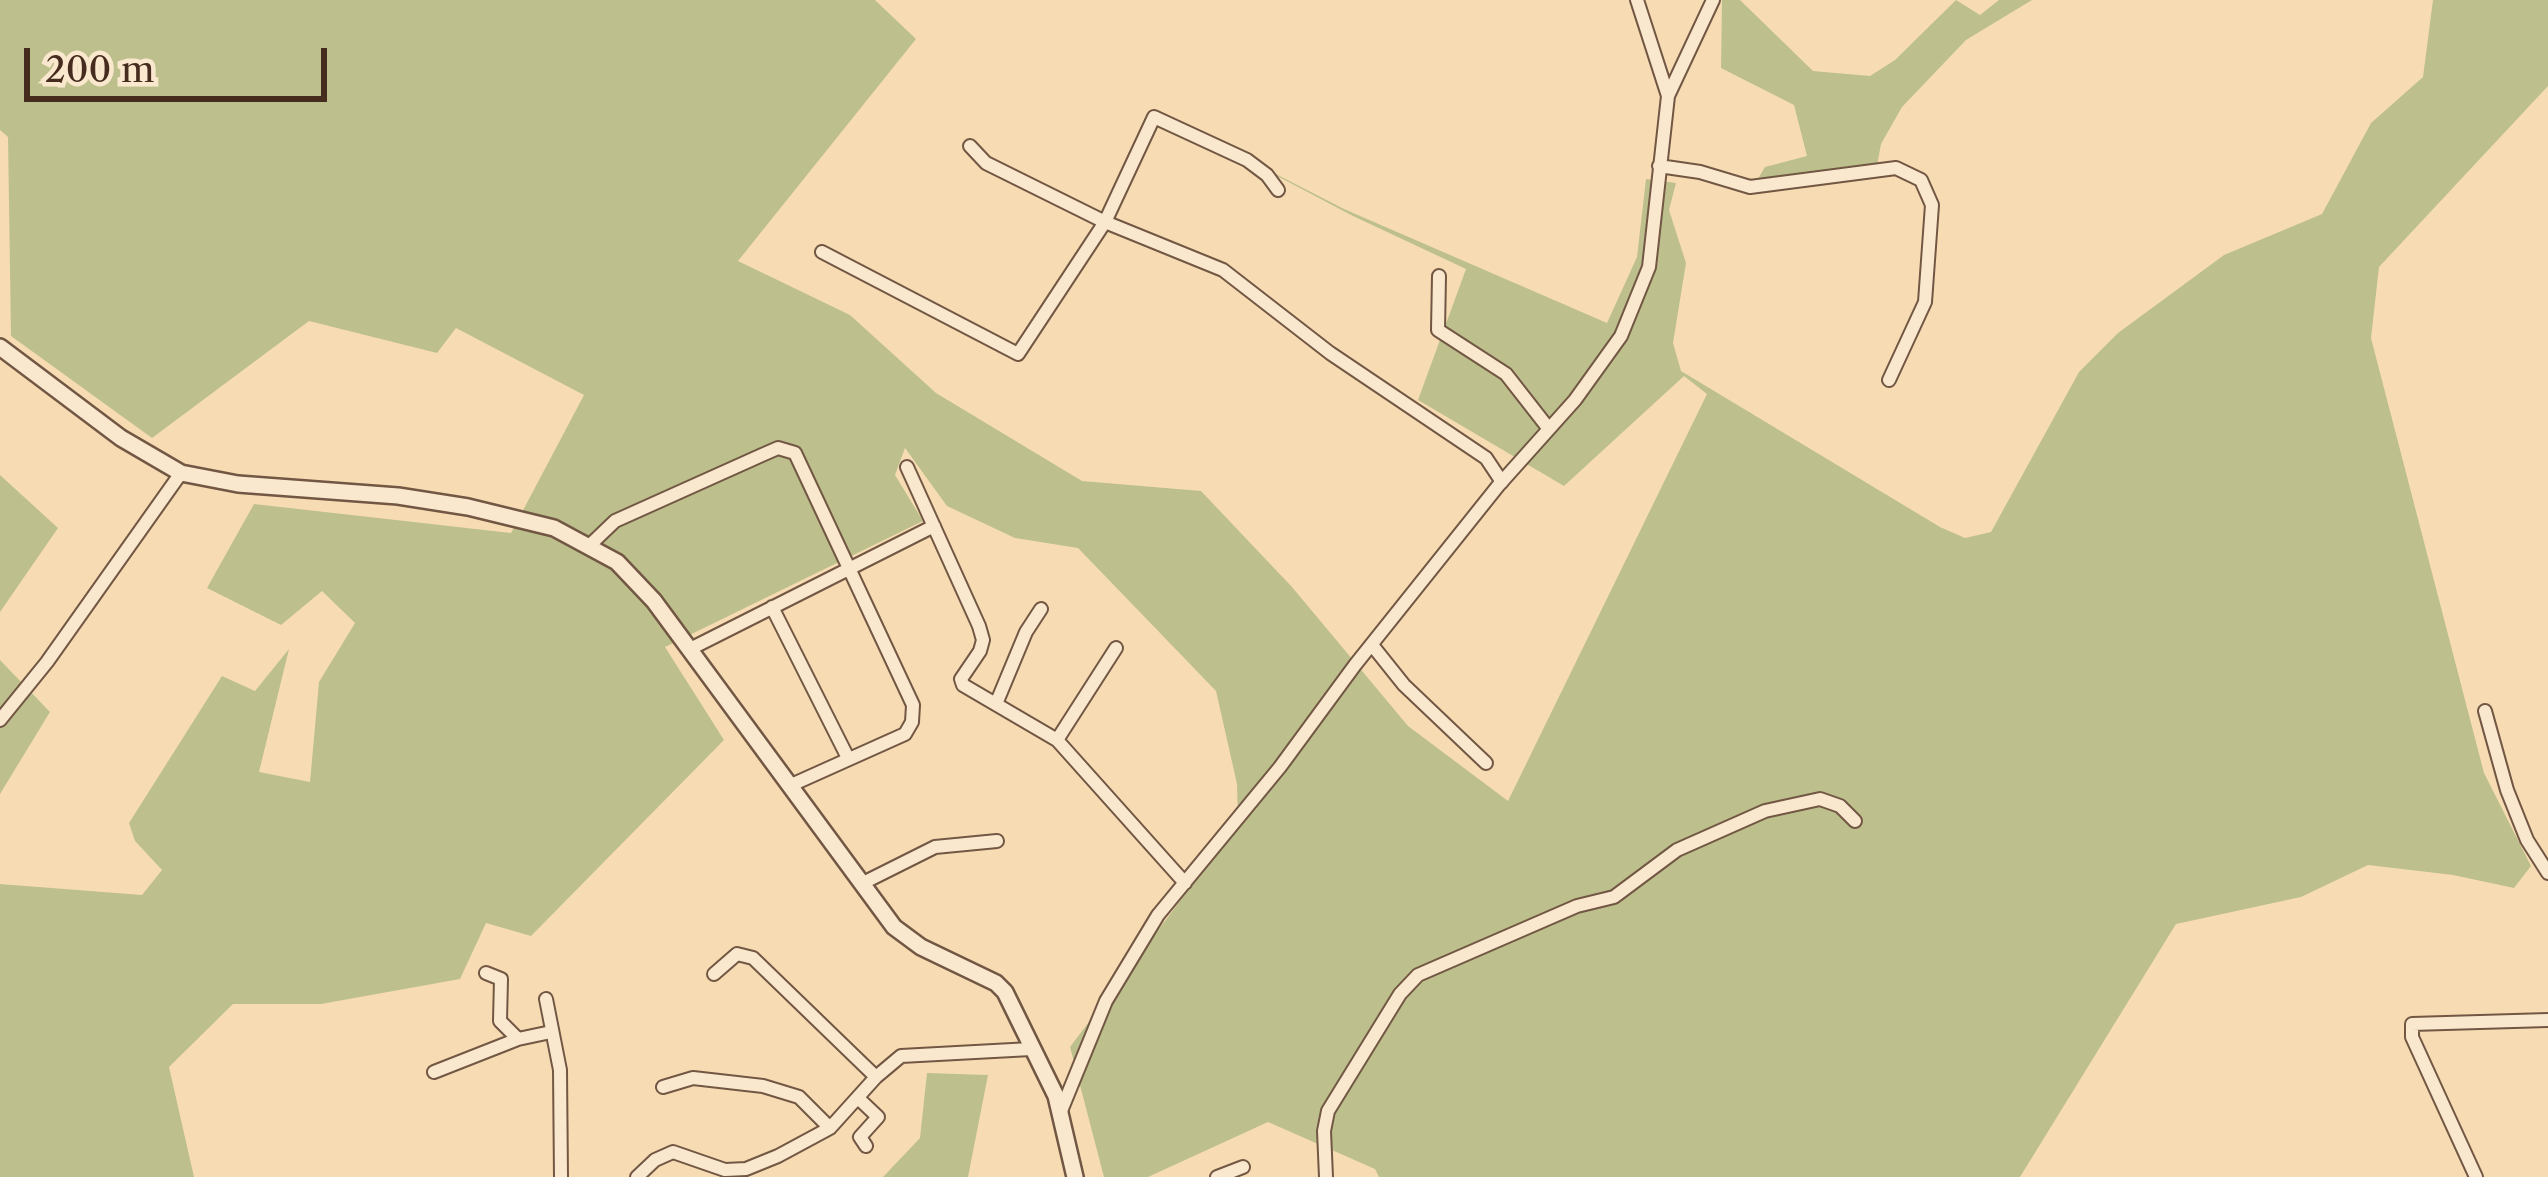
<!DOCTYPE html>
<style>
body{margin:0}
#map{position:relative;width:2548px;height:1177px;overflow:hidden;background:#f7dcb3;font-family:"Libre Caslon Text",serif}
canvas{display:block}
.scale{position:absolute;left:24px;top:48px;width:303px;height:54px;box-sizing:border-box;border:6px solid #462b1f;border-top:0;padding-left:15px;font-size:36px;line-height:42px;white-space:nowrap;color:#462b1f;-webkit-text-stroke:9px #fae8ce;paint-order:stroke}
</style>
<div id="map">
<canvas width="2548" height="1177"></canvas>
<div class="scale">200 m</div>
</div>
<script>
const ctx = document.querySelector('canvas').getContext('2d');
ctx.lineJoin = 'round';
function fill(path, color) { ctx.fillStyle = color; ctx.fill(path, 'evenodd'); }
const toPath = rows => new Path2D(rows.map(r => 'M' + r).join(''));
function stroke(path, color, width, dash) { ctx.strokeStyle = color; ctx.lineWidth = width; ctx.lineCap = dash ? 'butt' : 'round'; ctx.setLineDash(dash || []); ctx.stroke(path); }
fill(toPath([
 [0,0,875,0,916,39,738,261,850,315,936,393,1082,481,1201,491,1292,587,1408,726,1508,801,1707,394,1684,376,1564,486,1418,400,1466,269,1353,216,1190,130,1344,209,1607,323,1637,257,1646,179,1676,183,1669,210,1686,263,1673,343,1681,371,1940,527,1965,538,1991,532,2079,372,2118,333,2224,255,2322,214,2371,123,2423,77,2433,0,2548,0,2548,86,2379,267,2371,338,2484,773,2531,866,2514,888,2453,875,2368,865,2301,897,2176,924,2020,1177,1379,1177,1375,1169,1268,1122,1148,1177,1104,1177,1070,1047,1238,824,1237,784,1216,691,1078,548,1015,538,947,506,905,448,895,475,923,521,665,647,724,740,531,936,486,923,460,979,321,1004,233,1004,169,1067,194,1177,0,1177,0,884,142,895,162,870,135,841,129,823,222,676,255,691,289,649,259,772,310,782,319,682,355,623,322,591,281,625,207,588,254,504,511,533,584,395,456,328,437,353,309,321,152,438,11,336,8,137,0,130],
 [1722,0,1740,0,1813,71,1870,76,1895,60,1956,0,1980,15,1999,0,2032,0,1966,40,1902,107,1881,144,1875,177,1752,189,1765,167,1807,156,1794,105,1721,68],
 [0,475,58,528,0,612],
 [0,660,50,712,0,794],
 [927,1073,988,1075,968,1177,883,1177,920,1138]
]), '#bdc08c');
const minor = toPath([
 [1637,0,1668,96],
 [970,146,986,163,1105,222,1223,270,1330,353,1486,458,1502,482],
 [1659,166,1700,172,1750,187,1896,168,1921,180,1932,205,1925,302,1889,380],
 [822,252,1018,354,1105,222,1154,117,1247,160,1267,175,1278,190],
 [1439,276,1438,330,1506,374,1549,429],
 [907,467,979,626,983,640,980,651,961,679,963,685,1057,740,1185,883],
 [590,545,615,521,762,455,778,448,795,453,913,705,912,722,905,734,789,786],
 [772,607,848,758],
 [1372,645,1404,685,1486,763],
 [690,649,934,526],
 [996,704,1026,632,1041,609],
 [2485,711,2507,790,2527,840,2548,873],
 [0,720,47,662,181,473],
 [1057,740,1116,648],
 [863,883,935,847,997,841],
 [486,973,501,979,500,1021,518,1039],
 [714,974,737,954,753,958,876,1077],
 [546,999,560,1070,561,1177],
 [434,1072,518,1039,551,1032],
 [663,1087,693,1078,763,1086,799,1097,830,1128],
 [858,1098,878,1117,860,1137,866,1146],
 [1061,1111,1106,1001,1158,915,1280,767,1355,665,1498,486,1575,400,1621,336,1649,267,1668,96,1713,0],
 [637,1177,655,1160,673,1152,725,1170,746,1169,778,1156,830,1128,876,1077,901,1056,1031,1049],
 [1217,1177,1243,1167],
 [1326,1177,1324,1131,1328,1111,1400,994,1418,975,1577,906,1614,897,1677,850,1765,811,1820,799,1840,806,1855,821],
 [2476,1177,2412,1037,2412,1024,2548,1020]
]);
const tertiary = toPath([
 [0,347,121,438,181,473,238,484,398,496,468,507,554,528,617,562,654,601,894,927,921,947,996,983,1005,992,1056,1096,1075,1177]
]);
stroke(minor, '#725744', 16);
stroke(tertiary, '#725744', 20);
stroke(minor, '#fae8ce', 12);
stroke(tertiary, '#fae8ce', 15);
</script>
